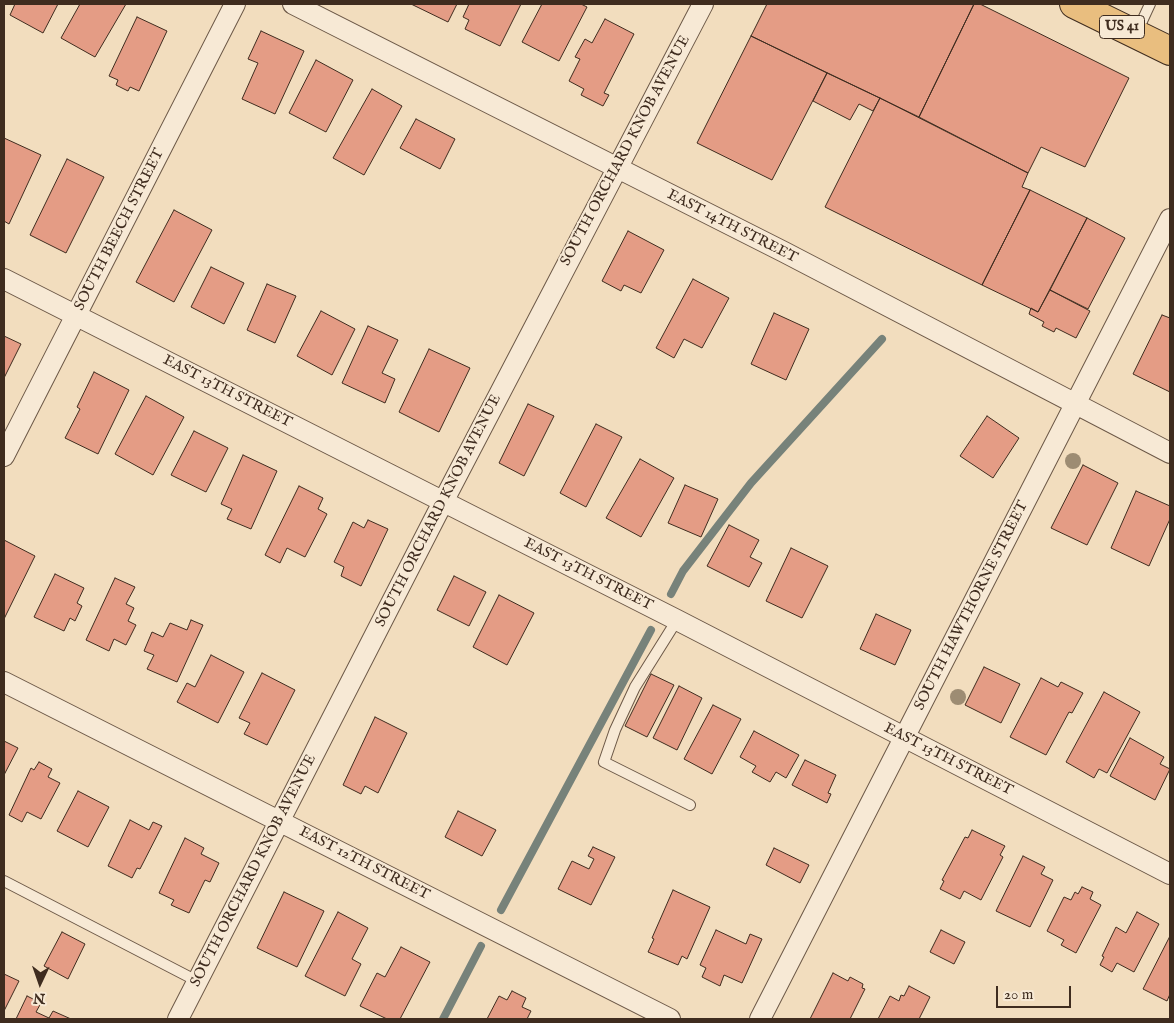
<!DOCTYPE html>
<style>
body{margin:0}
#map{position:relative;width:1174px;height:1023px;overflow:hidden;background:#f2ddbe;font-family:"IM FELL English",serif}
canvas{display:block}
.frame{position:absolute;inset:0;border:5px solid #3f2c1f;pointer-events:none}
.north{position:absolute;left:15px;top:958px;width:50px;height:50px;-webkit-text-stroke:4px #f7e9d5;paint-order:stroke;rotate:183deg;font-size:14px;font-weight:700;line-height:20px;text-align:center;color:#3f2c1f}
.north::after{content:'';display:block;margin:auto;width:18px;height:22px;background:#3f2c1f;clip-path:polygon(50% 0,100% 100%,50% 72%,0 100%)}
.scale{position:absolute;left:996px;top:986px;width:75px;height:22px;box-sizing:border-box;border:2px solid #3f2c1f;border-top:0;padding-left:6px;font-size:15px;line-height:18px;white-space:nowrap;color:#3f2c1f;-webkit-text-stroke:4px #f7e9d5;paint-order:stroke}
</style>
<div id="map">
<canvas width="1174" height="1023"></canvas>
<div class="frame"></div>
<div class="north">N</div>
<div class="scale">20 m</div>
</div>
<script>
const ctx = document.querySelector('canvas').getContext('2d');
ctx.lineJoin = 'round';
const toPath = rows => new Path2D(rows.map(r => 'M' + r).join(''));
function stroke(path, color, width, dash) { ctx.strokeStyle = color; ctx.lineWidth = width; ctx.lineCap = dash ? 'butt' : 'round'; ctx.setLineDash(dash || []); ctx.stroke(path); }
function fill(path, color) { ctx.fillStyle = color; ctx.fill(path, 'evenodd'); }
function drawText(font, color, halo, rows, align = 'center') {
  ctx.font = font + ' "IM FELL English",serif'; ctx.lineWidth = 4; ctx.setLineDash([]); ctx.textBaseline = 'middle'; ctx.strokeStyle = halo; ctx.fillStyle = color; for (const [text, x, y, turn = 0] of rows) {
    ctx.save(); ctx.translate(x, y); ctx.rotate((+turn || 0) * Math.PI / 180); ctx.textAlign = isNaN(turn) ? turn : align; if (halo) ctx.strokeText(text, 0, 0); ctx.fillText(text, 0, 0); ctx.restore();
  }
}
stroke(toPath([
 [671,594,683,571,751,483,882,339],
 [501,910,651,630],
 [443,1019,481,946]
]), '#77827a', 8);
const building = toPath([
 [15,4,58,4,43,33,10,15,15,4],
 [80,4,126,4,95,57,61,38,80,4],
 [411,4,457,4,448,22,411,4],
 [469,4,521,4,500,46,465,29,469,20,463,17,469,4],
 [542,4,581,4,587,7,559,61,522,42,542,4],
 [767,4,974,4,919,117,751,36,767,4],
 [974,4,980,4,1129,78,1085,167,1041,147,1028,173,919,117,974,4],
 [137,17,167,31,139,91,130,87,128,91,116,85,118,80,109,76,137,17],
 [605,19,634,34,604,93,609,95,603,106,581,95,584,89,569,81,580,59,575,57,585,39,592,43,605,19],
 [261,31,304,51,275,114,242,99,258,63,248,59,261,31],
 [751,36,827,73,772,180,697,143,751,36],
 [316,60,353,80,326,132,289,113,316,60],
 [827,73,880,98,873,111,859,104,850,120,813,101,827,73],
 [372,89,402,106,364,175,333,158,372,89],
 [880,98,1028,173,1022,187,1030,190,982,285,825,207,880,98],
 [416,119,455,139,440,169,400,148,416,119],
 [4,138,41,155,9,224,4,221,4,138],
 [67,159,104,177,66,253,30,235,67,159],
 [1030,190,1087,218,1038,312,982,285,1030,190],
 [174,210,212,230,174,302,136,282,174,210],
 [1087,218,1125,238,1088,309,1050,290,1087,218],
 [628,231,664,250,641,293,624,285,621,291,602,281,628,231],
 [211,267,244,283,224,324,191,307,211,267],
 [693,279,729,298,702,348,684,339,674,358,656,348,693,279],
 [267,284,296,296,275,343,247,330,267,284],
 [1050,290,1090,311,1076,338,1056,328,1054,332,1042,326,1044,322,1029,314,1031,308,1038,312,1050,290],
 [321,311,355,329,332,375,297,356,321,311],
 [774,313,809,329,786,380,751,364,774,313],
 [1162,315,1170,318,1170,392,1133,374,1162,315],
 [368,326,398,340,382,373,395,379,385,403,342,383,368,326],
 [4,336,21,344,4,378,4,336],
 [429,349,470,368,439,432,399,412,429,349],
 [94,372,129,390,98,454,65,438,80,409,77,407,94,372],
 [146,396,184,417,153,475,115,454,146,396],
 [528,404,554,416,524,476,499,463,528,404],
 [987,416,1019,438,993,478,960,456,987,416],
 [596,424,622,437,586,507,560,493,596,424],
 [194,431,228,448,206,492,171,475,194,431],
 [243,455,277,471,251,529,227,519,232,509,221,504,243,455],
 [640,459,674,478,641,537,606,518,640,459],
 [1083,465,1118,483,1087,545,1051,528,1083,465],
 [685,485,718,499,701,537,668,523,685,485],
 [299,486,323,498,318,509,327,514,305,557,287,548,280,563,265,555,299,486],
 [1136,491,1170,506,1170,519,1149,566,1111,548,1136,491],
 [368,520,388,529,361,586,341,576,344,567,334,562,353,522,364,528,368,520],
 [729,525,759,540,750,557,762,563,749,587,707,566,729,525],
 [4,540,35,556,4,619,4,540],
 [791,548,828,566,802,618,766,601,791,548],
 [55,574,84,588,77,603,82,606,75,621,70,618,64,631,34,617,55,574],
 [454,576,486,592,469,626,437,610,454,576],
 [115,578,135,587,126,604,134,608,128,621,136,625,126,645,114,639,109,651,86,640,115,578],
 [499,595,534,613,507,665,473,647,499,595],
 [876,614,911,630,895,665,860,649,876,614],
 [191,620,203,625,177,682,147,669,154,655,144,651,152,632,163,637,170,623,187,630,191,620],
 [211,655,244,672,218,723,177,702,187,683,195,687,211,655],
 [984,667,1020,684,1001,723,965,705,984,667],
 [262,673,295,690,267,745,244,734,250,723,239,718,262,673],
 [651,674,674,685,647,737,625,726,651,674],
 [1041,678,1058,687,1061,682,1083,693,1072,713,1069,712,1046,755,1010,737,1041,678],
 [679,686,702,698,677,750,653,738,679,686],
 [1104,692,1140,712,1107,773,1099,769,1094,778,1066,762,1104,692],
 [713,705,741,719,712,774,684,759,713,705],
 [375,717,407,733,378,793,365,786,361,794,343,785,375,717],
 [754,731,799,755,786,778,776,772,770,782,752,772,756,766,740,757,754,731],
 [1130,738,1164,757,1160,764,1170,769,1155,800,1110,776,1130,738],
 [4,741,18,748,4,775,4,741],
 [805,760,836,775,828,793,831,794,827,803,792,785,805,760],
 [39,762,52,769,48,777,60,783,41,819,27,812,22,822,9,815,31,768,34,770,39,762],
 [78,791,109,807,88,847,57,831,78,791],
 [458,811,496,830,482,856,445,837,458,811],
 [130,820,149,830,153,822,162,826,140,869,137,868,132,878,108,866,130,820],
 [972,830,1005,846,1000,855,1003,857,981,900,964,891,960,899,940,889,944,881,942,880,965,837,968,838,972,830],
 [185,838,204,848,201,854,219,863,210,882,205,880,189,913,171,905,174,900,159,893,185,838],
 [593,847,615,857,591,905,558,889,572,861,589,869,594,859,588,856,593,847],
 [774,848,809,865,800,883,766,865,774,848],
 [1023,856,1045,867,1041,874,1053,880,1030,927,996,911,1023,856],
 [1082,887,1093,892,1090,899,1101,905,1076,953,1061,945,1064,940,1047,931,1064,897,1071,900,1075,892,1078,894,1082,887],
 [673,890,710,907,687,959,682,956,678,965,648,952,654,939,652,938,673,890],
 [284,892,324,911,297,967,257,948,284,892],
 [338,912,368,928,352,959,361,964,345,996,305,976,338,912],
 [1137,912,1159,924,1134,972,1117,963,1112,972,1100,965,1104,957,1102,956,1116,927,1126,933,1137,912],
 [716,930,746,944,750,934,762,939,742,983,724,975,720,986,702,977,706,968,700,965,716,930],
 [941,930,965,942,954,964,930,952,941,930],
 [62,932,85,944,68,979,44,966,62,932],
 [1170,936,1170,994,1167,1001,1143,989,1170,936],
 [401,947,430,962,400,1019,387,1019,360,1006,377,973,385,977,401,947],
 [833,973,848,981,850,977,863,984,862,988,865,989,850,1019,810,1019,833,973],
 [4,974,19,981,4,1011,4,974],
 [909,986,930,997,919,1019,878,1019,890,996,899,1001,901,995,904,996,909,986],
 [512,991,526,998,522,1007,531,1011,527,1019,487,1019,499,996,507,1000,512,991],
 [27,996,41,1003,36,1012,49,1018,53,1011,71,1019,16,1019,27,996]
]);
fill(building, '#e49c85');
stroke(building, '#3f2c1f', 1);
const service = toPath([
 [1137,32,1150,4],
 [677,620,635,687,615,730,604,762,690,805],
 [4,881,197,981]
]);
const minor = toPath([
 [293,4,784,252,1170,453],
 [4,279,677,620,1170,874],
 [4,456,235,4],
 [4,682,670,1019],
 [178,1019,443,502,703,4],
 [760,1019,1170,219]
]);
const primary = toPath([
 [1074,4,1170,51]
]);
stroke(service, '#6c5847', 12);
stroke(minor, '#6c5847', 22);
stroke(primary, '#3f2c1f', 30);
stroke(service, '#f7e9d5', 10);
stroke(minor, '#f7e9d5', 20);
stroke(primary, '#e9be7f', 28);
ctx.fillStyle = '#9d8c73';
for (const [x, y] of [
 [1073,461],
 [958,697]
]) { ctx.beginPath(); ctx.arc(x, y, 8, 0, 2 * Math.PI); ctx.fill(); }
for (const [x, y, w] of [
 [1122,27,45]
]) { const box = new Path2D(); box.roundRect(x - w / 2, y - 11.5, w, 23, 4); ctx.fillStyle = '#f7e9d5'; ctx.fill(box); stroke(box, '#3f2c1f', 1); }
drawText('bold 14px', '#3f2c1f', null, [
 ["US 41",1122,27]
]);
drawText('15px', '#3f2c1f', '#f7e9d5', [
 ["SOUTH ORCHARD KNOB AVENUE",626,151,-62],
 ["EAST 14TH STREET",732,227,27],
 ["SOUTH BEECH STREET",120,230,-63],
 ["EAST 13TH STREET",227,392,27],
 ["SOUTH ORCHARD KNOB AVENUE",439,511,-63],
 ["EAST 13TH STREET",588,575,27],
 ["SOUTH HAWTHORNE STREET",972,606,-63],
 ["EAST 13TH STREET",948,760,27],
 ["EAST 12TH STREET",364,864,27],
 ["SOUTH ORCHARD KNOB AVENUE",254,871,-63]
]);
</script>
